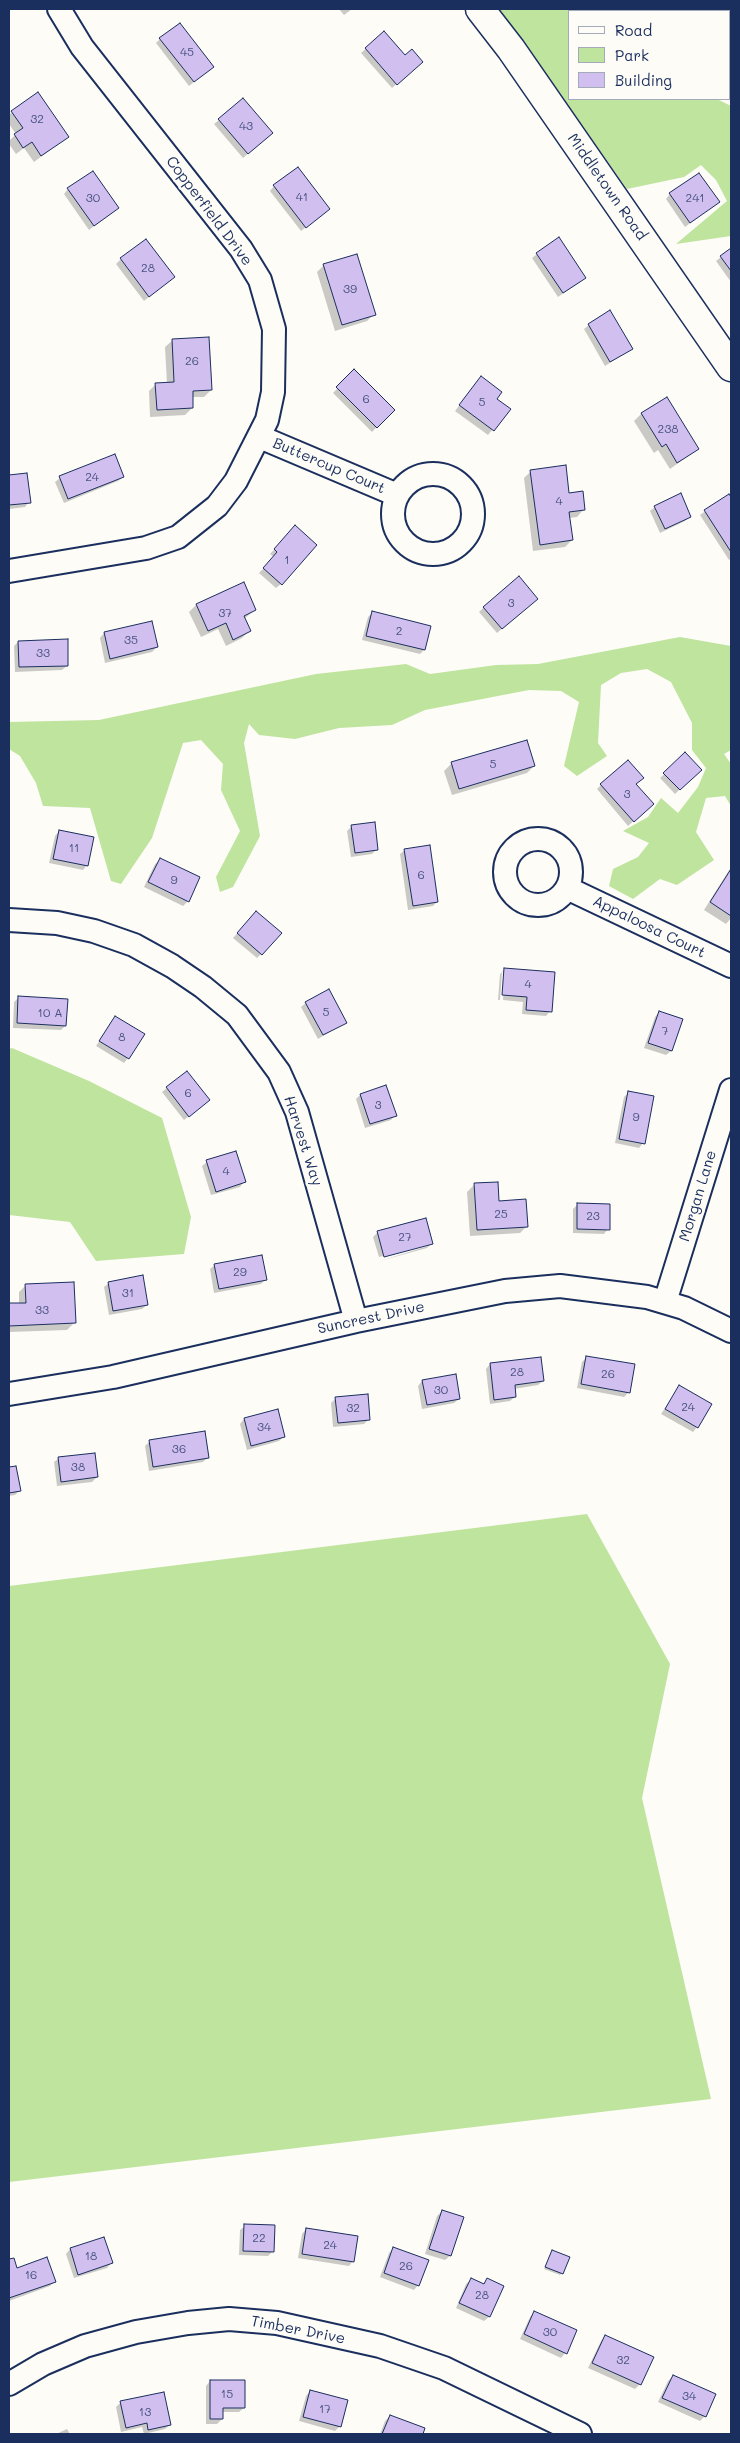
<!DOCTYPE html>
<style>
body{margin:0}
#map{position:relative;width:740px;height:2443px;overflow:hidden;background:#fdfcf7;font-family:Mali,sans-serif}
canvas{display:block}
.frame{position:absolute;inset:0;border:10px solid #1b2f5e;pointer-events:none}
.legend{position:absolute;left:568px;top:10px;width:162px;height:90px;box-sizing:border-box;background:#fdfcf7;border:1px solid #a3aaba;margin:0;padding:6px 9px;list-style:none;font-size:15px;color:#1b2f5e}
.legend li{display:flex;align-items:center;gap:10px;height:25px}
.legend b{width:25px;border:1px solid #a3aaba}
</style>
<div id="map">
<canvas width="740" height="2443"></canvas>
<div class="frame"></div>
<ul class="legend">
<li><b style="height:6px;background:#fdfcf7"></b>Road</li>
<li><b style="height:14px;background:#bfe49e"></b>Park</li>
<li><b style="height:14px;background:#d1bfef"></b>Building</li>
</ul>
</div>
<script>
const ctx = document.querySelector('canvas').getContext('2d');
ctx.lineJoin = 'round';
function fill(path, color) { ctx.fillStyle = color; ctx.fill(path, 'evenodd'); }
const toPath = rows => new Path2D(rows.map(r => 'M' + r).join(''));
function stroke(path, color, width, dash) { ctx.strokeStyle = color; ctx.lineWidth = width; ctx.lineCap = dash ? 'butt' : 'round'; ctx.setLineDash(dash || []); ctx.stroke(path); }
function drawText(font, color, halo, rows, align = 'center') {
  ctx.font = font + ' Mali,sans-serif'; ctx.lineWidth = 5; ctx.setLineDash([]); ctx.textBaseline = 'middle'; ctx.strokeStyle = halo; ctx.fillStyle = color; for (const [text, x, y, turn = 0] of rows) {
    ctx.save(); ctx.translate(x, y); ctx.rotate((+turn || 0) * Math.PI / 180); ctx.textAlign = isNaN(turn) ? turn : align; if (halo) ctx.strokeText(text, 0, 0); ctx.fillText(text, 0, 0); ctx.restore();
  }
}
fill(toPath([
 [497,9,651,9,650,11,569,11,569,99,717,99,731,106,731,236,676,244,727,201,716,180,701,165,684,177,627,189,538,62],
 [680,637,731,646,731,750,724,754,731,764,731,806,725,796,706,798,696,832,714,860,677,885,660,879,633,899,609,886,613,869,638,857,649,843,623,831,648,817,661,798,678,813,698,787,706,768,692,750,692,723,671,682,647,669,621,673,601,685,598,743,607,756,577,776,564,766,579,702,561,691,529,690,425,710,392,725,339,728,295,739,259,735,249,724,244,743,260,836,233,887,220,892,216,877,240,831,221,790,223,764,201,740,183,743,152,838,121,884,111,881,90,808,43,806,36,783,20,756,9,749,9,722,99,720,316,674,406,664,430,674,496,665,538,664],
 [12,1048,89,1081,162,1118,191,1217,184,1254,96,1261,70,1222,9,1215,9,1049],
 [587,1514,670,1664,642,1798,711,2099,9,2182,9,1586]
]), '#bfe49e');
fill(toPath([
 [339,9,352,9,344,15],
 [384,32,405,56,417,66,392,88,361,53],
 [160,39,208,71,189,86,156,43],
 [12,112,67,137,34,162,24,148,16,154,9,144,9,141,16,134,9,124,9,115],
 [219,120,267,137,243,158,214,124],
 [274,186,324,213,301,231,270,191],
 [68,189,118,208,89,230,64,194],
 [670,194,718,202,685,227,666,199],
 [731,249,731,282,716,261],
 [537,254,580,282,558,297,532,258],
 [121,259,174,277,144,301,116,264],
 [324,265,374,314,367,321,335,331,317,272],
 [589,325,631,349,605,366,584,329],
 [173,340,211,390,204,397,192,397,192,408,185,415,150,417,149,391,156,384,167,384,165,347],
 [354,371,393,410,372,432,333,393],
 [477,382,509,409,488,435,455,411],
 [666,399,698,449,670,469,658,450,654,453,634,421,641,414],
 [531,471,568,494,584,509,577,517,569,518,572,540,565,547,533,551,524,478],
 [26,474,29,502,25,507,9,509,9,477],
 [123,477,118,481,64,503,55,482,60,478],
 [728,495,731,500,731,559,729,560,700,515],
 [655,507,690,517,685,521,660,533,650,511],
 [295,527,281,584,276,588,259,573,274,557,270,554],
 [532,603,497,633,479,612,484,607],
 [196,605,255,610,244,619,249,631,242,638,226,646,218,629,201,637,189,612],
 [372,613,424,650,420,654,362,640,368,617],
 [151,622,157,647,152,652,105,663,100,638,104,633],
 [18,642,67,666,62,670,15,672,14,646],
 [526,741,534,766,527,773,452,795,444,771,451,764],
 [685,754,700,770,675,794,660,778],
 [601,785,635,785,648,809,628,826,597,789],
 [352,826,377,849,372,854,351,857,347,831],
 [59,831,87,865,83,870,49,863,55,836],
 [405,850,437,902,433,906,408,910,400,854],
 [160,860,188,901,183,906,144,887,155,864],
 [731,867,731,918,726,924,704,910],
 [252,917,261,954,257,958,233,938],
 [505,969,550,1011,546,1016,522,1014,523,1002,503,1000,505,972,502,972,500,1000,498,1000,500,974],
 [19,997,65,1026,61,1030,13,1028,14,1002],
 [306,1003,346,1022,318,1039,301,1007],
 [659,1012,681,1019,671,1051,666,1055,644,1048,655,1017],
 [115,1017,128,1058,124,1063,96,1046],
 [186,1072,204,1104,184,1120,162,1092],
 [628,1093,643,1143,639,1148,615,1143,624,1097],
 [360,1095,395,1115,391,1120,365,1128,356,1099],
 [207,1162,244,1182,240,1187,211,1195,202,1166],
 [474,1185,498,1202,527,1226,520,1233,470,1236,467,1192],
 [578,1204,608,1229,604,1234,573,1233,573,1209],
 [378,1232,432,1243,427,1248,380,1261,428,1246,428,1244,379,1257,373,1237],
 [215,1265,265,1280,261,1284,214,1293,210,1269],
 [109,1283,147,1305,142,1309,109,1315,104,1287],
 [26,1285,74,1323,67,1330,9,1332,9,1305,19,1304,19,1292],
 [587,1357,629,1392,624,1397,577,1388,582,1362],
 [490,1364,543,1381,538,1385,514,1389,515,1397,510,1401,490,1404,486,1369],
 [422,1381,459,1399,454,1403,422,1409,418,1386],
 [679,1387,697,1427,693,1432,661,1414],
 [336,1398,369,1419,364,1424,333,1427,331,1403],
 [244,1419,284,1436,279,1441,247,1450,240,1424],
 [150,1441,208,1457,203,1462,149,1471,145,1446],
 [59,1458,97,1477,92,1482,57,1486,54,1462],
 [15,1467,20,1490,15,1495,9,1496,9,1468],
 [442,2211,462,2218,450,2256,445,2260,425,2254,437,2216],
 [245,2226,273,2251,268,2256,239,2255,240,2230],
 [306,2229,353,2261,349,2266,298,2258,302,2234],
 [394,2248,418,2285,414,2290,380,2277,389,2253],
 [70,2249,111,2263,107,2268,74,2278,66,2254],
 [552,2251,562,2273,560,2275,544,2269],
 [13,2259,16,2269,54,2282,50,2286,9,2301,9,2261],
 [471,2280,482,2285,487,2280,489,2317,484,2321,456,2308,466,2284],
 [534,2313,565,2353,561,2358,520,2339,530,2317],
 [605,2336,652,2357,640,2384,635,2389,588,2368,601,2341],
 [673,2376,714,2395,705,2416,700,2421,658,2402,668,2381],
 [210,2381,244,2408,239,2412,222,2412,222,2419,217,2424,206,2424,206,2386],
 [310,2391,340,2426,335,2431,299,2421,306,2396],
 [121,2402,170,2425,165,2429,144,2434,142,2427,121,2432,116,2407],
 [390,2416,424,2429,422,2434,380,2434,385,2421],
 [67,2429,70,2434,56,2434]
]), '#0003');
const building = toPath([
 [180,23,214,67,194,82,159,38,180,23],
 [384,31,405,55,412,49,423,62,397,85,365,48,384,31],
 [38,92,69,137,41,156,32,142,23,148,14,134,23,128,11,111,38,92],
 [243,98,273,133,248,154,218,119,243,98],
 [298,167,330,209,306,228,273,185,298,167],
 [93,171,119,208,94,226,67,188,93,171],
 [699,173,720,202,690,223,669,193,699,173],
 [559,237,586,278,563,293,536,253,559,237],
 [146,239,175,277,149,297,120,258,146,239],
 [731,248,731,271,720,256,731,248],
 [357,254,376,315,342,325,323,264,357,254],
 [610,310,633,349,610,362,588,324,610,310],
 [209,337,212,390,193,391,193,408,157,410,155,383,174,382,172,339,209,337],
 [354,369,395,410,377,428,336,387,354,369],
 [481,376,502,392,497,399,511,409,494,431,459,405,481,376],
 [667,397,699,449,677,463,666,444,662,447,641,413,667,397],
 [115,454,124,477,68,499,59,476,115,454],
 [566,465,569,493,583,491,585,510,569,512,573,540,540,545,530,470,566,465],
 [27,473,31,503,9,505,9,475,27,473],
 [681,493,691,517,665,529,654,506,681,493],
 [729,494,731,497,731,552,704,510,729,494],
 [295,525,317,545,282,585,263,568,277,552,274,549,295,525],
 [519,576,538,599,502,629,483,607,519,576],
 [244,582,256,610,244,616,251,631,233,640,226,623,208,631,196,604,244,582],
 [372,611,431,626,425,650,366,636,372,611],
 [152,621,158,647,110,659,104,632,152,621],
 [68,639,68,666,19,667,18,641,68,639],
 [527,740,535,766,459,789,451,762,527,740],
 [685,752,702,770,680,790,663,773,685,752],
 [628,760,644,778,636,784,654,804,634,822,600,784,628,760],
 [375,822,378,850,355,853,351,825,375,822],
 [59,830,94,837,88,866,53,859,59,830],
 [430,845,438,902,413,906,404,849,430,845],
 [160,858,200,877,189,902,148,882,160,858],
 [731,869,731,916,710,902,731,869],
 [256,911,282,933,262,955,237,933,256,911],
 [504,968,555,972,552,1012,526,1010,527,997,502,995,504,968],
 [329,989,347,1023,323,1035,305,1002,329,989],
 [18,996,68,999,66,1026,17,1023,18,996],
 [659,1011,683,1019,672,1051,648,1043,659,1011],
 [115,1016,145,1034,129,1059,99,1041,115,1016],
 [187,1071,210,1100,189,1117,166,1087,187,1071],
 [386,1085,397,1116,370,1124,360,1094,386,1085],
 [628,1091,654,1096,645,1144,619,1139,628,1091],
 [236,1151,246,1182,216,1192,206,1160,236,1151],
 [498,1182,499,1201,526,1199,528,1227,477,1230,474,1183,498,1182],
 [577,1203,610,1204,610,1230,577,1229,577,1203],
 [426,1218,433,1244,384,1257,377,1231,426,1218],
 [262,1255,267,1280,219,1289,214,1264,262,1255],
 [143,1275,148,1305,113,1311,108,1282,143,1275],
 [74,1282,76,1323,9,1326,9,1303,26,1303,25,1284,74,1282],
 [586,1356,635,1364,630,1393,581,1384,586,1356],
 [541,1357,544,1381,515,1385,516,1397,494,1400,490,1363,541,1357],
 [456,1374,460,1399,427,1405,422,1380,456,1374],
 [679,1385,712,1404,698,1428,665,1409,679,1385],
 [368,1394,370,1420,338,1423,335,1397,368,1394],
 [278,1409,285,1437,251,1446,244,1418,278,1409],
 [205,1431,209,1458,153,1467,149,1440,205,1431],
 [95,1453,98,1477,61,1482,58,1457,95,1453],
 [16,1466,21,1491,9,1493,9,1467,16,1466],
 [442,2210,464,2217,451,2256,429,2249,442,2210],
 [244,2224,275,2225,274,2252,243,2251,244,2224],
 [306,2228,358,2236,354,2262,302,2254,306,2228],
 [104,2237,113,2263,78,2275,70,2248,104,2237],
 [393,2247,429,2260,419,2286,384,2273,393,2247],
 [552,2250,570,2257,563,2274,545,2267,552,2250],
 [47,2257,56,2282,9,2298,9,2259,14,2258,17,2268,47,2257],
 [471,2278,484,2284,487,2278,504,2286,490,2317,459,2303,471,2278],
 [534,2311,577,2330,567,2354,524,2334,534,2311],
 [605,2335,654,2357,641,2385,592,2363,605,2335],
 [673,2375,716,2394,706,2417,662,2398,673,2375],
 [210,2380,245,2380,245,2408,223,2408,223,2419,210,2419,210,2380],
 [310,2390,348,2400,341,2427,303,2417,310,2390],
 [164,2392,171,2425,148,2430,147,2423,126,2428,120,2401,164,2392],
 [390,2415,425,2428,423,2434,382,2434,390,2415]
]);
fill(building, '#d1bfef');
stroke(building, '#1b2f5e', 1);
const minor = toPath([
 [260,437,397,495],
 '393 514a40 40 0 1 1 80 0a40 40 0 1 1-80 0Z',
 [9,571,146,548,178,537,217,506,236,481,267,420,273,392,274,329,260,280,241,249,82,47,59,9],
 '505 872a33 33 0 1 1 66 0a33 33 0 1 1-66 0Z',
 [567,888,731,966],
 [9,920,57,923,94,931,134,945,172,966,203,987,237,1015,279,1072,297,1112,356,1321],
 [665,1302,731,1090],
 [9,1394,113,1377,356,1321,505,1291,560,1286,647,1297,684,1308,731,1331],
 [9,2384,43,2364,85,2346,136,2332,188,2323,229,2319,277,2323,380,2346,444,2368,580,2434]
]);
const tertiary = toPath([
 [480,9,511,49,731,367]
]);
stroke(minor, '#1b2f5e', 26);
stroke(tertiary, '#1b2f5e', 31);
stroke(minor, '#fdfcf7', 22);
stroke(tertiary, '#fdfcf7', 28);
drawText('12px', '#485382', null, [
 ["45",187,52],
 ["32",37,119],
 ["43",246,126],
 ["41",302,197],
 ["30",93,198],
 ["241",695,198],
 ["28",148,268],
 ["39",350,289],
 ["26",192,361],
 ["6",366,399],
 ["5",482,402],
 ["238",668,429],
 ["24",92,477],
 ["4",559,501],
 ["1",287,560],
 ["3",511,603],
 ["37",225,613],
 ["2",399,631],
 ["35",131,640],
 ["33",43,653],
 ["5",493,764],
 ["3",627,794],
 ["11",74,848],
 ["6",421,875],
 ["9",174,880],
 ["4",528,984],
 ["5",326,1012],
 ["10 A",50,1013],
 ["7",665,1031],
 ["8",122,1037],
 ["6",188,1093],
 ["3",378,1105],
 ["9",636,1117],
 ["4",226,1171],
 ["25",501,1214],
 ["23",593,1216],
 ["27",405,1237],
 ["29",240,1272],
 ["31",128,1293],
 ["33",42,1310],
 ["28",517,1372],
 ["26",608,1374],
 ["30",441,1390],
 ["24",688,1407],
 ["32",353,1408],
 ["34",264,1427],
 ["36",179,1449],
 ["38",78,1467],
 ["22",259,2238],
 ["24",330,2245],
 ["18",91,2256],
 ["26",406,2266],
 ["16",31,2275],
 ["28",482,2295],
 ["30",550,2332],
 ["32",623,2360],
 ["15",227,2394],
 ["34",689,2396],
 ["17",325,2409],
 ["13",145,2412]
]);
drawText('15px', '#1b2f5e', '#fdfcf7', [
 ["Middletown Road",607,187,55],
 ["Copperfield Drive",209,211,53],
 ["Buttercup Court",329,466,23],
 ["Appaloosa Court",649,927,26],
 ["Harvest Way",303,1141,72],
 ["Morgan Lane",698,1196,-73],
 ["Suncrest Drive",371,1318,-12],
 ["Timber Drive",298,2330,11]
]);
</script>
